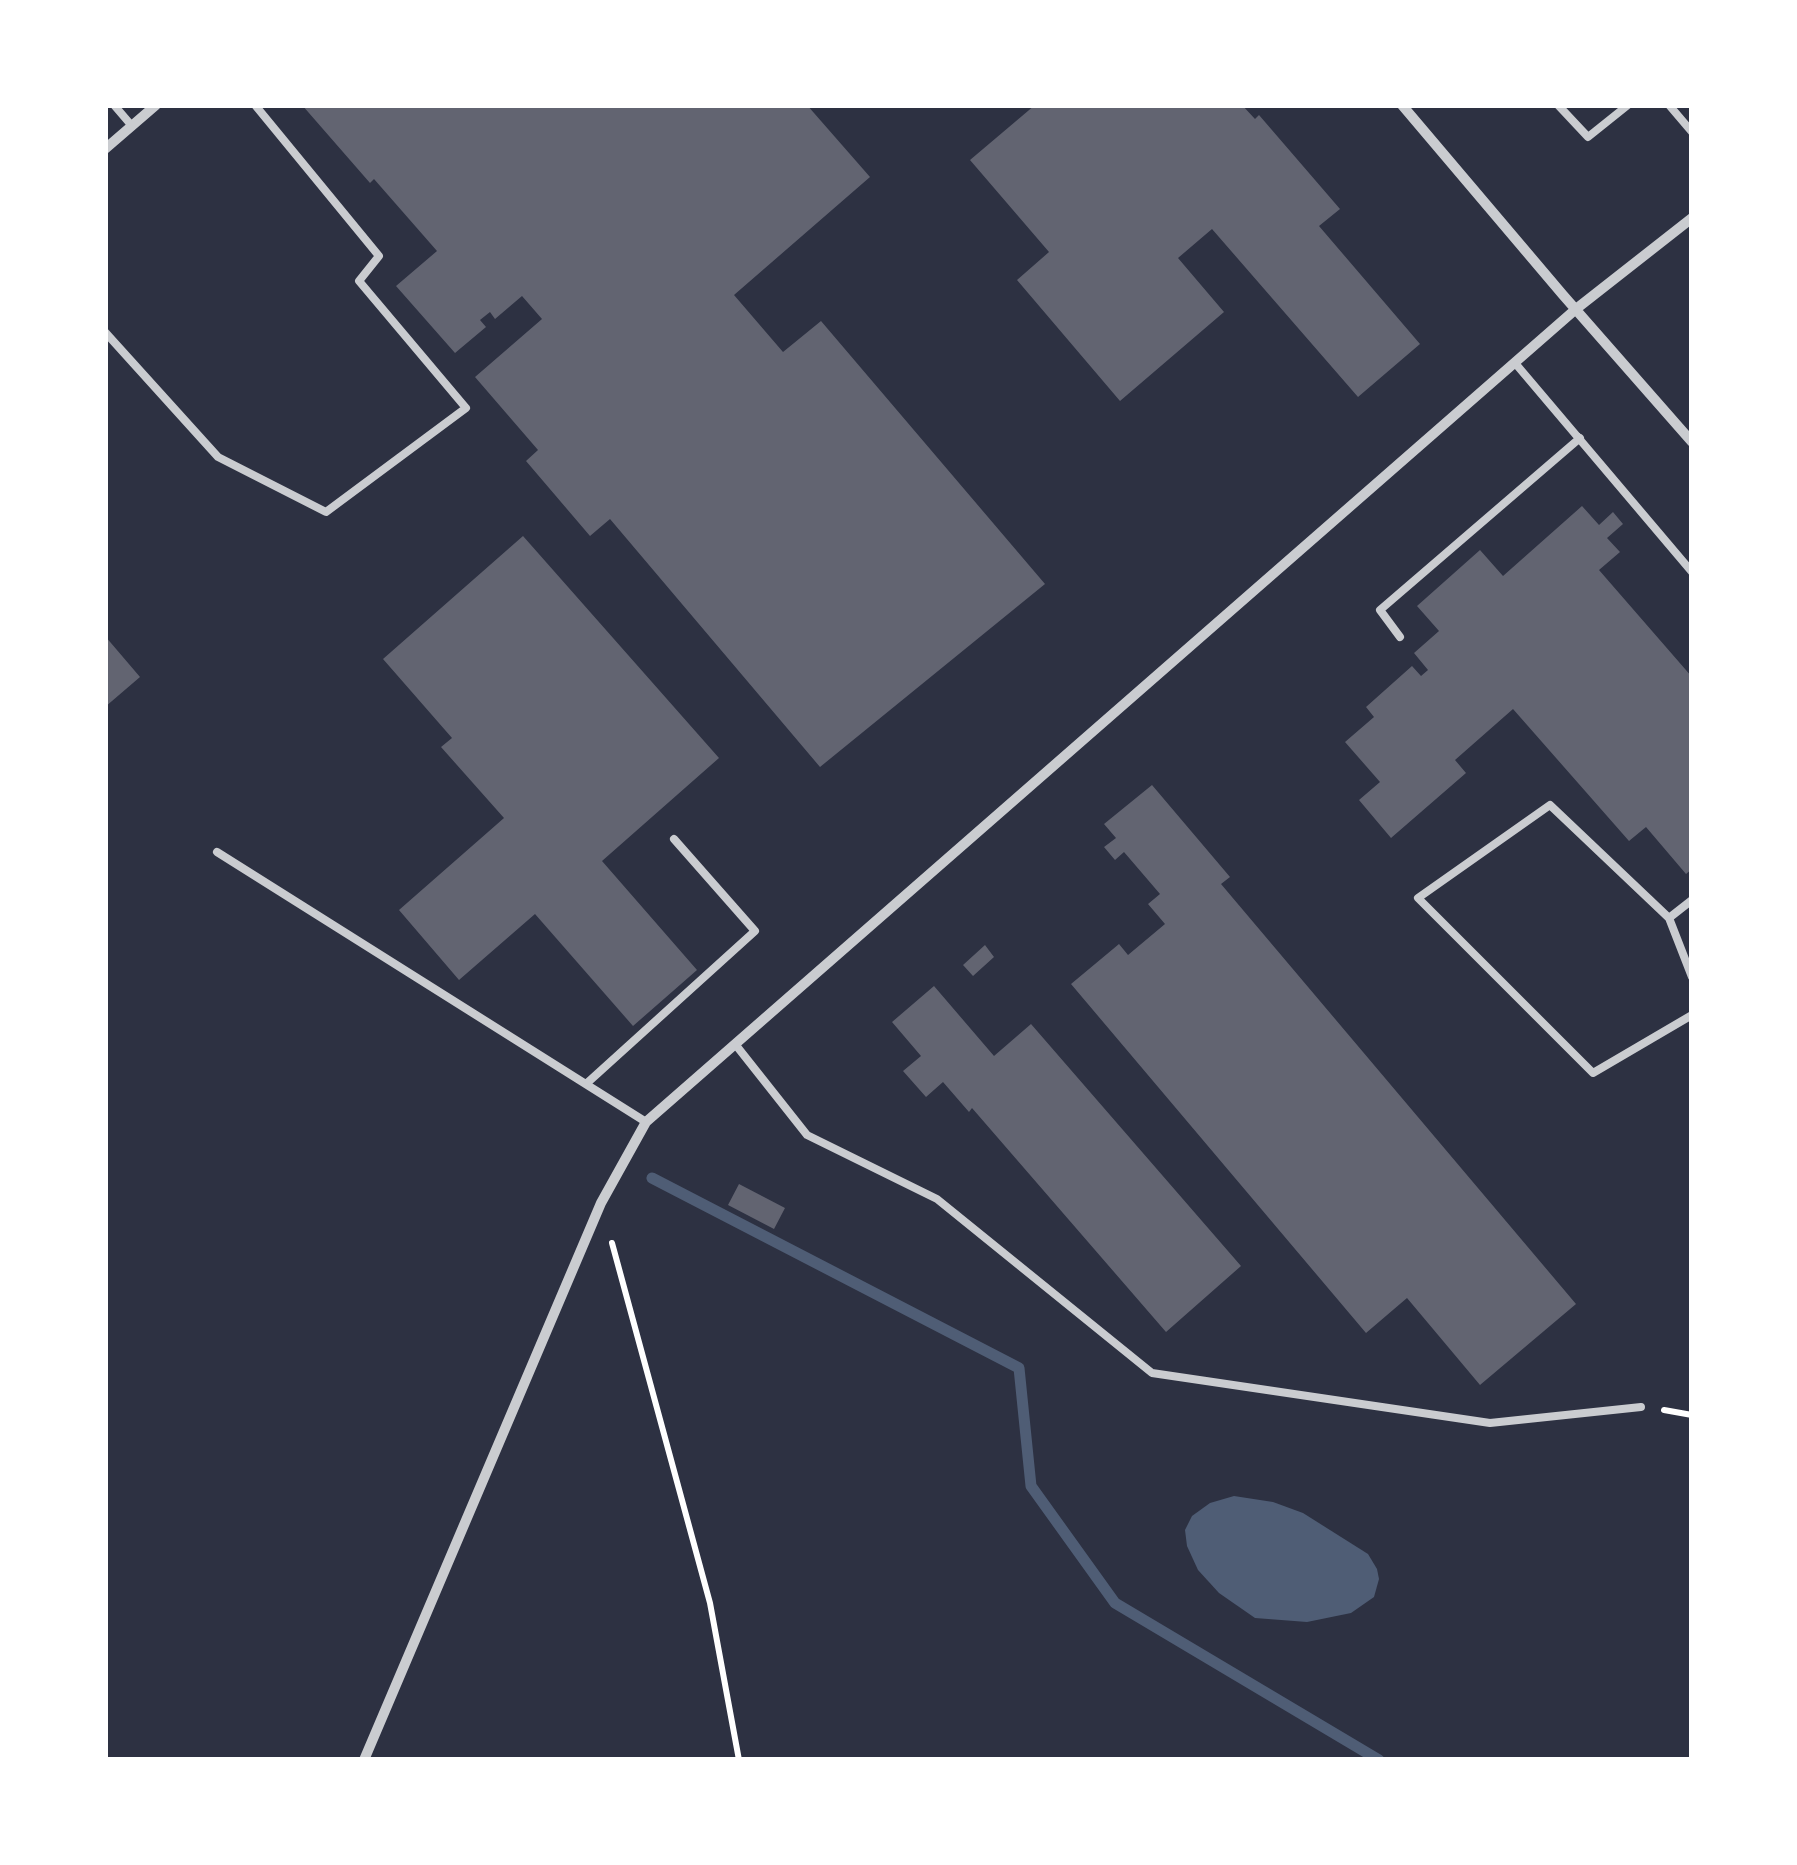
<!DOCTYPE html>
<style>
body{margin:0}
#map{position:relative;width:1797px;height:1865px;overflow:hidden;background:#2d3142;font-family:"Space Grotesk",sans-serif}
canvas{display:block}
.frame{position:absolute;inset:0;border:108px solid #fff;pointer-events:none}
</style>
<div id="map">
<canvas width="1797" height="1865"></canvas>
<div class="frame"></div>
</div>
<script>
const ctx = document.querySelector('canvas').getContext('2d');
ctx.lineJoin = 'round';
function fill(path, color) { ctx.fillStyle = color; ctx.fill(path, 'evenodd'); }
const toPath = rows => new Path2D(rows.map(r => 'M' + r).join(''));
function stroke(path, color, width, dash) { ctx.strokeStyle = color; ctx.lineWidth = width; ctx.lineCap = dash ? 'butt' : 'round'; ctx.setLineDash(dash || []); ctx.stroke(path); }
fill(toPath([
 [1234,1496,1273,1502,1303,1513,1368,1554,1377,1569,1379,1579,1374,1597,1351,1613,1307,1622,1255,1618,1219,1593,1198,1570,1187,1546,1185,1530,1192,1516,1210,1503]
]), '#4f5d75');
stroke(toPath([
 [652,1178,1019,1368,1031,1486,1115,1603,1379,1760]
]), '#4f5d75', 11);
fill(toPath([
 [302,105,807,105,870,177,734,295,783,352,821,321,1045,584,820,767,610,519,590,536,526,461,538,450,475,377,542,319,522,296,495,319,490,312,480,320,486,327,455,353,396,286,437,251,374,179,370,183],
 [1035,105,1242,105,1255,119,1259,115,1340,209,1319,226,1420,344,1358,397,1212,229,1178,258,1224,312,1120,401,1017,280,1049,252,970,160],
 [1582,506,1599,525,1613,512,1623,524,1607,538,1620,552,1599,570,1692,677,1692,869,1686,874,1646,827,1629,841,1513,709,1455,760,1466,773,1391,838,1359,800,1380,782,1345,742,1374,717,1366,707,1412,666,1421,676,1428,670,1414,653,1439,631,1417,606,1480,550,1503,576],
 [523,536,719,758,602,861,697,970,633,1026,535,914,459,980,399,910,504,818,441,747,452,738,383,659],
 [105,636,140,677,105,707],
 [1152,785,1230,877,1221,884,1576,1304,1480,1385,1407,1298,1366,1333,1071,984,1119,944,1128,955,1165,924,1148,904,1160,894,1124,852,1115,860,1104,847,1116,838,1104,824],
 [985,945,994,957,973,976,963,965],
 [934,986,994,1056,1031,1024,1241,1266,1166,1332,972,1108,969,1112,943,1082,926,1097,903,1071,921,1056,892,1022],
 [739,1184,785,1208,774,1229,728,1205]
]), '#626471');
stroke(toPath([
 [612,1243,710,1603,739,1760],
 [1664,1410,1692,1415]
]), '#fff', 6);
stroke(toPath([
 [114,105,132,126],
 [1558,105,1588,137,1628,105],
 [1669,105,1692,132],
 [105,332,218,457,326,512,466,408,359,281,379,256,255,105],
 [1515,363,1692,572],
 [1400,637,1380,610,1580,438],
 [217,852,646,1122],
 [1669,918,1692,900],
 [1692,977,1669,918,1550,805,1418,898,1593,1073,1692,1015],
 [735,1044,807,1135,937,1199,1152,1373,1490,1423,1641,1407],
 [586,1084,755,931,674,839]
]), '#caccd0', 8);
stroke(toPath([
 [1402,105,1563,295,1692,442],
 [105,149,156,105],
 [364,1760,601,1203,646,1122,1576,309,1692,218]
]), '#caccd0', 10);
</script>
